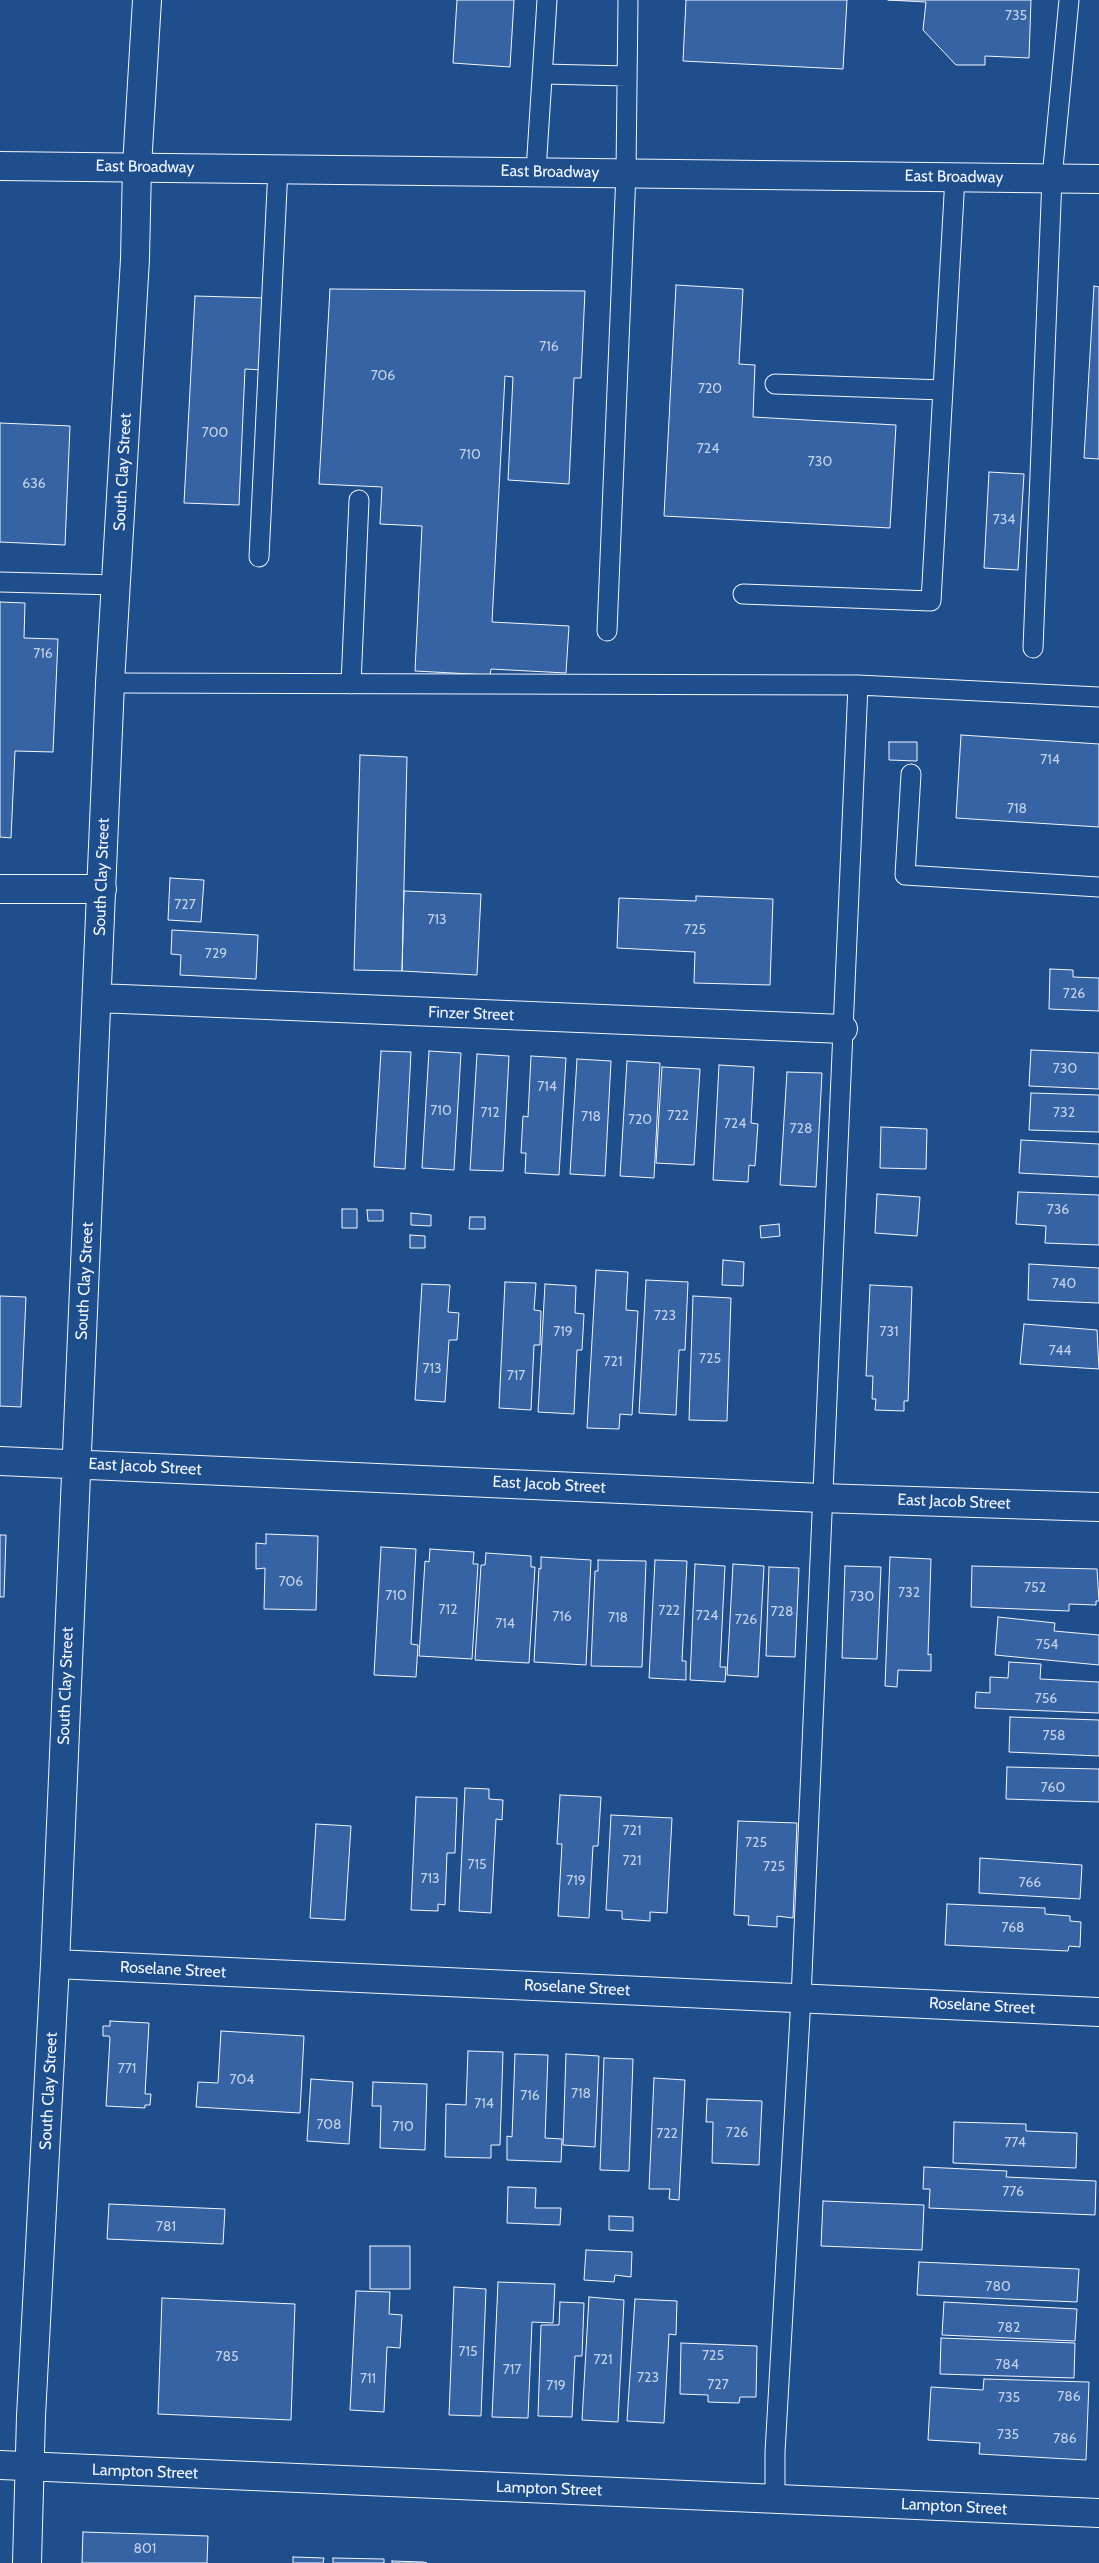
<!DOCTYPE html>
<style>
body{margin:0}
canvas{display:block;background:#1f4e8c}
</style>
<canvas width="1099" height="2563"></canvas>
<script>
const ctx = document.querySelector('canvas').getContext('2d');
ctx.lineJoin = 'round';
function fill(path, color) { ctx.fillStyle = color; ctx.fill(path, 'evenodd'); }
const toPath = rows => new Path2D(rows.map(r => 'M' + r).join(''));
function stroke(path, color, width, dash) { ctx.strokeStyle = color; ctx.lineWidth = width; ctx.lineCap = dash ? 'butt' : 'round'; ctx.setLineDash(dash || []); ctx.stroke(path); }
function drawText(font, color, halo, rows, align = 'center') {
  ctx.font = font + ' Cabin,sans-serif'; ctx.lineWidth = 4; ctx.setLineDash([]); ctx.textBaseline = 'middle'; ctx.strokeStyle = halo; ctx.fillStyle = color; for (const [text, x, y, turn = 0] of rows) {
    ctx.save(); ctx.translate(x, y); ctx.rotate((+turn || 0) * Math.PI / 180); ctx.textAlign = isNaN(turn) ? turn : align; if (halo) ctx.strokeText(text, 0, 0); ctx.fillText(text, 0, 0); ctx.restore();
  }
}
const building = toPath([
 [457,0,514,0,510,67,453,63,457,0],
 [686,0,847,0,843,69,683,61,686,0],
 [888,0,1031,0,1029,58,985,56,985,65,956,65,923,30,926,2,888,0],
 [676,285,743,289,739,364,755,365,753,417,896,425,890,528,664,516,676,285],
 [1094,286,1099,287,1099,459,1084,458,1094,286],
 [330,289,585,291,581,378,574,378,569,484,508,480,513,377,505,376,492,622,569,626,566,673,491,669,490,675,415,671,422,526,380,524,382,487,319,484,330,289],
 [195,296,265,298,262,370,245,369,239,505,184,503,195,296],
 [0,423,70,426,65,545,0,542,0,423],
 [989,472,1024,474,1018,570,984,568,989,472],
 [0,602,25,603,24,638,58,639,53,752,15,751,11,838,0,837,0,602],
 [961,735,1099,744,1099,827,956,818,961,735],
 [889,742,917,742,917,761,889,760,889,742],
 [360,755,407,757,402,971,354,970,360,755],
 [170,878,204,880,201,922,168,920,170,878],
 [404,891,481,894,477,975,402,971,404,891],
 [696,896,773,899,770,985,694,983,695,952,617,948,619,898,696,901,696,896],
 [172,930,258,935,256,979,180,975,181,955,171,954,172,930],
 [1050,969,1073,970,1073,977,1099,978,1099,1011,1049,1009,1050,969],
 [1031,1050,1099,1053,1099,1089,1029,1086,1031,1050],
 [381,1051,411,1052,405,1169,374,1167,381,1051],
 [429,1051,461,1053,454,1170,422,1168,429,1051],
 [477,1054,509,1056,503,1171,470,1170,477,1054],
 [531,1056,566,1058,559,1175,525,1173,526,1153,521,1153,523,1116,528,1117,531,1056],
 [577,1059,611,1061,605,1176,570,1174,577,1059],
 [627,1061,660,1063,654,1178,620,1176,627,1061],
 [719,1065,754,1067,751,1123,758,1124,755,1166,749,1165,748,1182,713,1180,719,1065],
 [662,1067,700,1069,694,1165,656,1163,662,1067],
 [787,1072,822,1073,816,1187,780,1185,787,1072],
 [1031,1093,1099,1095,1099,1132,1029,1130,1031,1093],
 [881,1127,927,1129,926,1169,880,1168,881,1127],
 [1021,1140,1099,1144,1099,1177,1019,1173,1021,1140],
 [1018,1192,1099,1195,1099,1245,1045,1243,1046,1226,1016,1224,1018,1192],
 [877,1194,920,1197,917,1236,875,1233,877,1194],
 [342,1209,357,1209,357,1228,342,1228,342,1209],
 [367,1210,383,1210,383,1221,368,1221,367,1210],
 [411,1213,431,1215,431,1226,411,1225,411,1213],
 [470,1217,485,1217,485,1229,469,1229,470,1217],
 [779,1224,780,1236,761,1238,760,1226,779,1224],
 [410,1235,425,1236,425,1248,410,1248,410,1235],
 [723,1260,744,1262,743,1286,722,1285,723,1260],
 [1029,1264,1099,1268,1099,1303,1028,1300,1029,1264],
 [596,1270,628,1272,626,1310,638,1311,632,1415,620,1414,619,1429,587,1428,596,1270],
 [646,1280,688,1282,685,1350,679,1350,676,1415,639,1413,646,1280],
 [505,1282,536,1283,534,1310,541,1311,540,1345,534,1345,531,1410,499,1408,505,1282],
 [422,1284,450,1285,448,1312,459,1313,457,1340,449,1340,445,1402,415,1400,422,1284],
 [545,1284,576,1286,575,1313,584,1314,582,1350,577,1350,574,1414,538,1412,545,1284],
 [870,1285,912,1287,908,1401,904,1401,904,1411,875,1410,876,1399,872,1399,873,1376,866,1376,870,1285],
 [0,1296,26,1297,21,1407,0,1406,0,1296],
 [693,1296,731,1298,727,1421,689,1420,693,1296],
 [1024,1324,1097,1330,1099,1369,1020,1364,1024,1324],
 [266,1534,318,1536,316,1610,264,1609,265,1568,256,1569,256,1543,266,1544,266,1534],
 [0,1535,6,1535,4,1597,0,1597,0,1535],
 [381,1547,416,1549,411,1644,418,1645,416,1677,374,1675,381,1547],
 [430,1549,474,1552,473,1564,478,1564,472,1659,419,1656,425,1561,429,1562,430,1549],
 [486,1553,531,1556,531,1567,535,1567,529,1663,475,1660,481,1565,485,1565,486,1553],
 [541,1557,591,1560,586,1665,534,1662,539,1568,541,1569,541,1557],
 [890,1557,931,1559,928,1655,931,1654,931,1671,898,1670,897,1687,885,1686,890,1557],
 [598,1560,646,1561,642,1667,591,1666,595,1571,598,1571,598,1560],
 [655,1560,687,1561,682,1661,686,1661,686,1680,649,1678,655,1560],
 [695,1564,725,1566,720,1667,726,1667,725,1682,690,1680,695,1564],
 [733,1564,764,1566,758,1677,727,1675,733,1564],
 [845,1566,881,1567,877,1659,842,1658,845,1566],
 [972,1566,1097,1569,1099,1601,1096,1601,1096,1605,1069,1604,1069,1611,971,1607,972,1566],
 [769,1567,799,1568,795,1657,766,1656,769,1567],
 [998,1617,1055,1623,1054,1631,1099,1635,1099,1665,995,1655,998,1617],
 [1009,1662,1041,1664,1040,1679,1099,1682,1099,1713,975,1708,976,1692,990,1693,990,1677,1008,1678,1009,1662],
 [1010,1717,1099,1720,1099,1756,1009,1752,1010,1717],
 [1007,1767,1099,1769,1099,1802,1006,1799,1007,1767],
 [465,1788,489,1789,489,1799,503,1800,502,1820,496,1819,491,1913,459,1911,465,1788],
 [560,1795,601,1797,598,1846,593,1846,589,1918,558,1916,562,1844,557,1844,560,1795],
 [416,1797,457,1798,455,1853,447,1853,445,1905,438,1904,438,1911,411,1910,416,1797],
 [611,1815,672,1818,667,1913,650,1912,650,1921,622,1919,622,1911,606,1910,611,1815],
 [738,1821,797,1823,793,1918,777,1916,777,1927,748,1925,749,1916,734,1915,738,1821],
 [316,1824,351,1826,345,1920,310,1918,316,1824],
 [980,1858,1082,1865,1080,1899,979,1893,980,1858],
 [947,1904,1045,1908,1045,1914,1070,1916,1070,1921,1081,1922,1080,1947,1069,1946,1068,1951,945,1945,947,1904],
 [110,2021,149,2023,145,2094,151,2094,150,2105,145,2105,145,2108,106,2106,110,2038,109,2036,103,2036,103,2026,110,2026,110,2021],
 [221,2031,304,2036,300,2113,196,2107,198,2082,218,2083,221,2031],
 [468,2051,503,2052,500,2145,491,2145,491,2158,445,2157,446,2104,466,2105,468,2051],
 [515,2054,548,2055,545,2138,562,2139,561,2162,507,2160,507,2136,512,2137,515,2054],
 [566,2054,599,2056,595,2147,563,2145,566,2054],
 [604,2058,633,2059,629,2171,600,2170,604,2058],
 [654,2078,685,2080,679,2200,669,2199,670,2189,649,2189,654,2078],
 [311,2079,353,2082,349,2144,307,2141,311,2079],
 [373,2082,427,2084,425,2150,380,2148,381,2106,372,2106,373,2082],
 [707,2099,762,2101,759,2165,712,2163,713,2122,706,2122,707,2099],
 [954,2122,1026,2124,1026,2131,1077,2133,1076,2168,953,2163,954,2122],
 [924,2167,1007,2171,1006,2177,1096,2181,1095,2215,929,2208,930,2189,923,2189,924,2167],
 [508,2187,536,2188,535,2208,561,2208,560,2225,507,2223,508,2187],
 [823,2201,924,2205,922,2250,821,2246,823,2201],
 [109,2204,225,2209,223,2244,107,2239,109,2204],
 [609,2216,633,2217,633,2231,609,2230,609,2216],
 [370,2246,410,2246,410,2289,370,2289,370,2246],
 [586,2250,632,2252,631,2277,615,2275,614,2282,584,2280,586,2250],
 [919,2262,1079,2269,1077,2302,917,2295,919,2262],
 [498,2282,555,2284,553,2323,532,2322,528,2418,492,2417,498,2282],
 [454,2287,486,2289,481,2416,449,2415,454,2287],
 [356,2291,390,2292,389,2314,402,2315,400,2348,387,2347,384,2412,350,2410,356,2291],
 [589,2297,624,2300,618,2422,582,2420,589,2297],
 [162,2298,295,2304,291,2420,158,2414,162,2298],
 [635,2299,677,2301,676,2335,669,2334,664,2423,627,2421,635,2299],
 [560,2302,584,2303,582,2356,575,2356,572,2417,538,2416,541,2325,559,2325,560,2302],
 [944,2302,1077,2309,1075,2341,942,2335,944,2302],
 [941,2338,1075,2343,1074,2378,940,2374,941,2338],
 [681,2343,757,2346,756,2397,740,2397,739,2403,708,2402,708,2395,680,2394,681,2343],
 [984,2379,1089,2382,1086,2460,979,2454,980,2443,928,2440,931,2387,983,2390,984,2379],
 [83,2532,208,2536,207,2563,82,2563,83,2532],
 [293,2557,324,2558,323,2563,293,2563,293,2557],
 [333,2558,384,2559,384,2563,333,2563,333,2558],
 [392,2561,423,2562,427,2563,392,2563,392,2561]
]);
fill(building, '#3563a3');
stroke(building, '#f2f6ff', 1);
const service = toPath([
 [543,74,627,76],
 [536,171,547,0],
 [775,384,943,390],
 [259,557,278,168],
 [0,582,116,585],
 [743,594,931,601,955,177],
 [607,631,626,173,628,0],
 [1033,648,1052,178,1069,0],
 [110,683,858,685,1099,697],
 [351,684,359,500],
 [911,774,905,875,1099,887],
 [775,2499,775,2452,801,1998,858,685]
]);
const minor = toPath([
 [0,889,102,889],
 [98,998,843,1029],
 [0,1461,821,1498,1099,1507],
 [55,1964,1099,2012],
 [0,2465,1099,2513],
 [27,2563,31,2416,55,1964,110,683,135,259,137,166,147,0]
]);
const primary = toPath([
 [0,166,1099,179]
]);
stroke(service, '#f2f6ff', 21);
stroke(minor, '#f2f6ff', 30);
stroke(primary, '#f2f6ff', 30);
stroke(service, '#1f4e8c', 19);
stroke(minor, '#1f4e8c', 28);
stroke(primary, '#1f4e8c', 28);
drawText('14px', '#c3d1e8', null, [
 ["735",1016,16],
 ["716",549,347],
 ["706",383,376],
 ["720",710,389],
 ["700",215,433],
 ["724",708,449],
 ["710",470,455],
 ["730",820,462],
 ["636",34,484],
 ["734",1004,520],
 ["716",43,654],
 ["714",1050,760],
 ["718",1017,809],
 ["727",185,905],
 ["713",437,920],
 ["725",695,930],
 ["729",216,954],
 ["726",1074,994],
 ["730",1065,1069],
 ["714",547,1087],
 ["710",441,1111],
 ["712",490,1113],
 ["732",1064,1113],
 ["722",678,1116],
 ["718",591,1117],
 ["720",640,1120],
 ["724",735,1124],
 ["728",801,1129],
 ["736",1058,1210],
 ["740",1064,1284],
 ["723",665,1316],
 ["719",563,1332],
 ["731",889,1332],
 ["744",1060,1351],
 ["725",710,1359],
 ["721",613,1362],
 ["713",432,1369],
 ["717",516,1376],
 ["706",291,1582],
 ["752",1035,1588],
 ["732",909,1593],
 ["710",396,1596],
 ["730",862,1597],
 ["712",448,1610],
 ["722",669,1611],
 ["728",782,1612],
 ["724",707,1616],
 ["716",562,1617],
 ["718",618,1618],
 ["726",746,1620],
 ["714",505,1624],
 ["754",1047,1645],
 ["756",1046,1699],
 ["758",1054,1736],
 ["760",1053,1788],
 ["721",632,1831],
 ["725",756,1843],
 ["721",632,1861],
 ["715",477,1865],
 ["725",774,1867],
 ["713",430,1879],
 ["719",576,1881],
 ["766",1030,1883],
 ["768",1013,1928],
 ["771",127,2069],
 ["704",242,2080],
 ["718",581,2094],
 ["716",530,2096],
 ["714",484,2104],
 ["708",329,2125],
 ["710",403,2127],
 ["726",737,2133],
 ["722",667,2134],
 ["774",1015,2143],
 ["776",1013,2192],
 ["781",166,2227],
 ["780",998,2287],
 ["782",1009,2328],
 ["715",468,2352],
 ["725",713,2356],
 ["785",227,2357],
 ["721",603,2360],
 ["784",1007,2365],
 ["717",512,2370],
 ["723",648,2378],
 ["711",368,2379],
 ["727",718,2385],
 ["719",556,2386],
 ["786",1069,2397],
 ["735",1009,2398],
 ["735",1008,2435],
 ["786",1065,2439],
 ["801",145,2549]
]);
drawText('16px', '#f2f6ff', '#1f4e8c', [
 ["East Broadway",145,167,1],
 ["East Broadway",550,172,1],
 ["East Broadway",954,177,1],
 ["South Clay Street",123,472,-87],
 ["South Clay Street",102,877,-88],
 ["Finzer Street",471,1014,2],
 ["South Clay Street",85,1281,-87],
 ["East Jacob Street",145,1467,3],
 ["East Jacob Street",549,1485,3],
 ["East Jacob Street",954,1502,2],
 ["South Clay Street",66,1686,-88],
 ["Roselane Street",173,1970,3],
 ["Roselane Street",577,1988,3],
 ["Roselane Street",982,2006,3],
 ["South Clay Street",49,2091,-87],
 ["Lampton Street",145,2472,2],
 ["Lampton Street",549,2489,2],
 ["Lampton Street",954,2507,3]
]);
</script>
